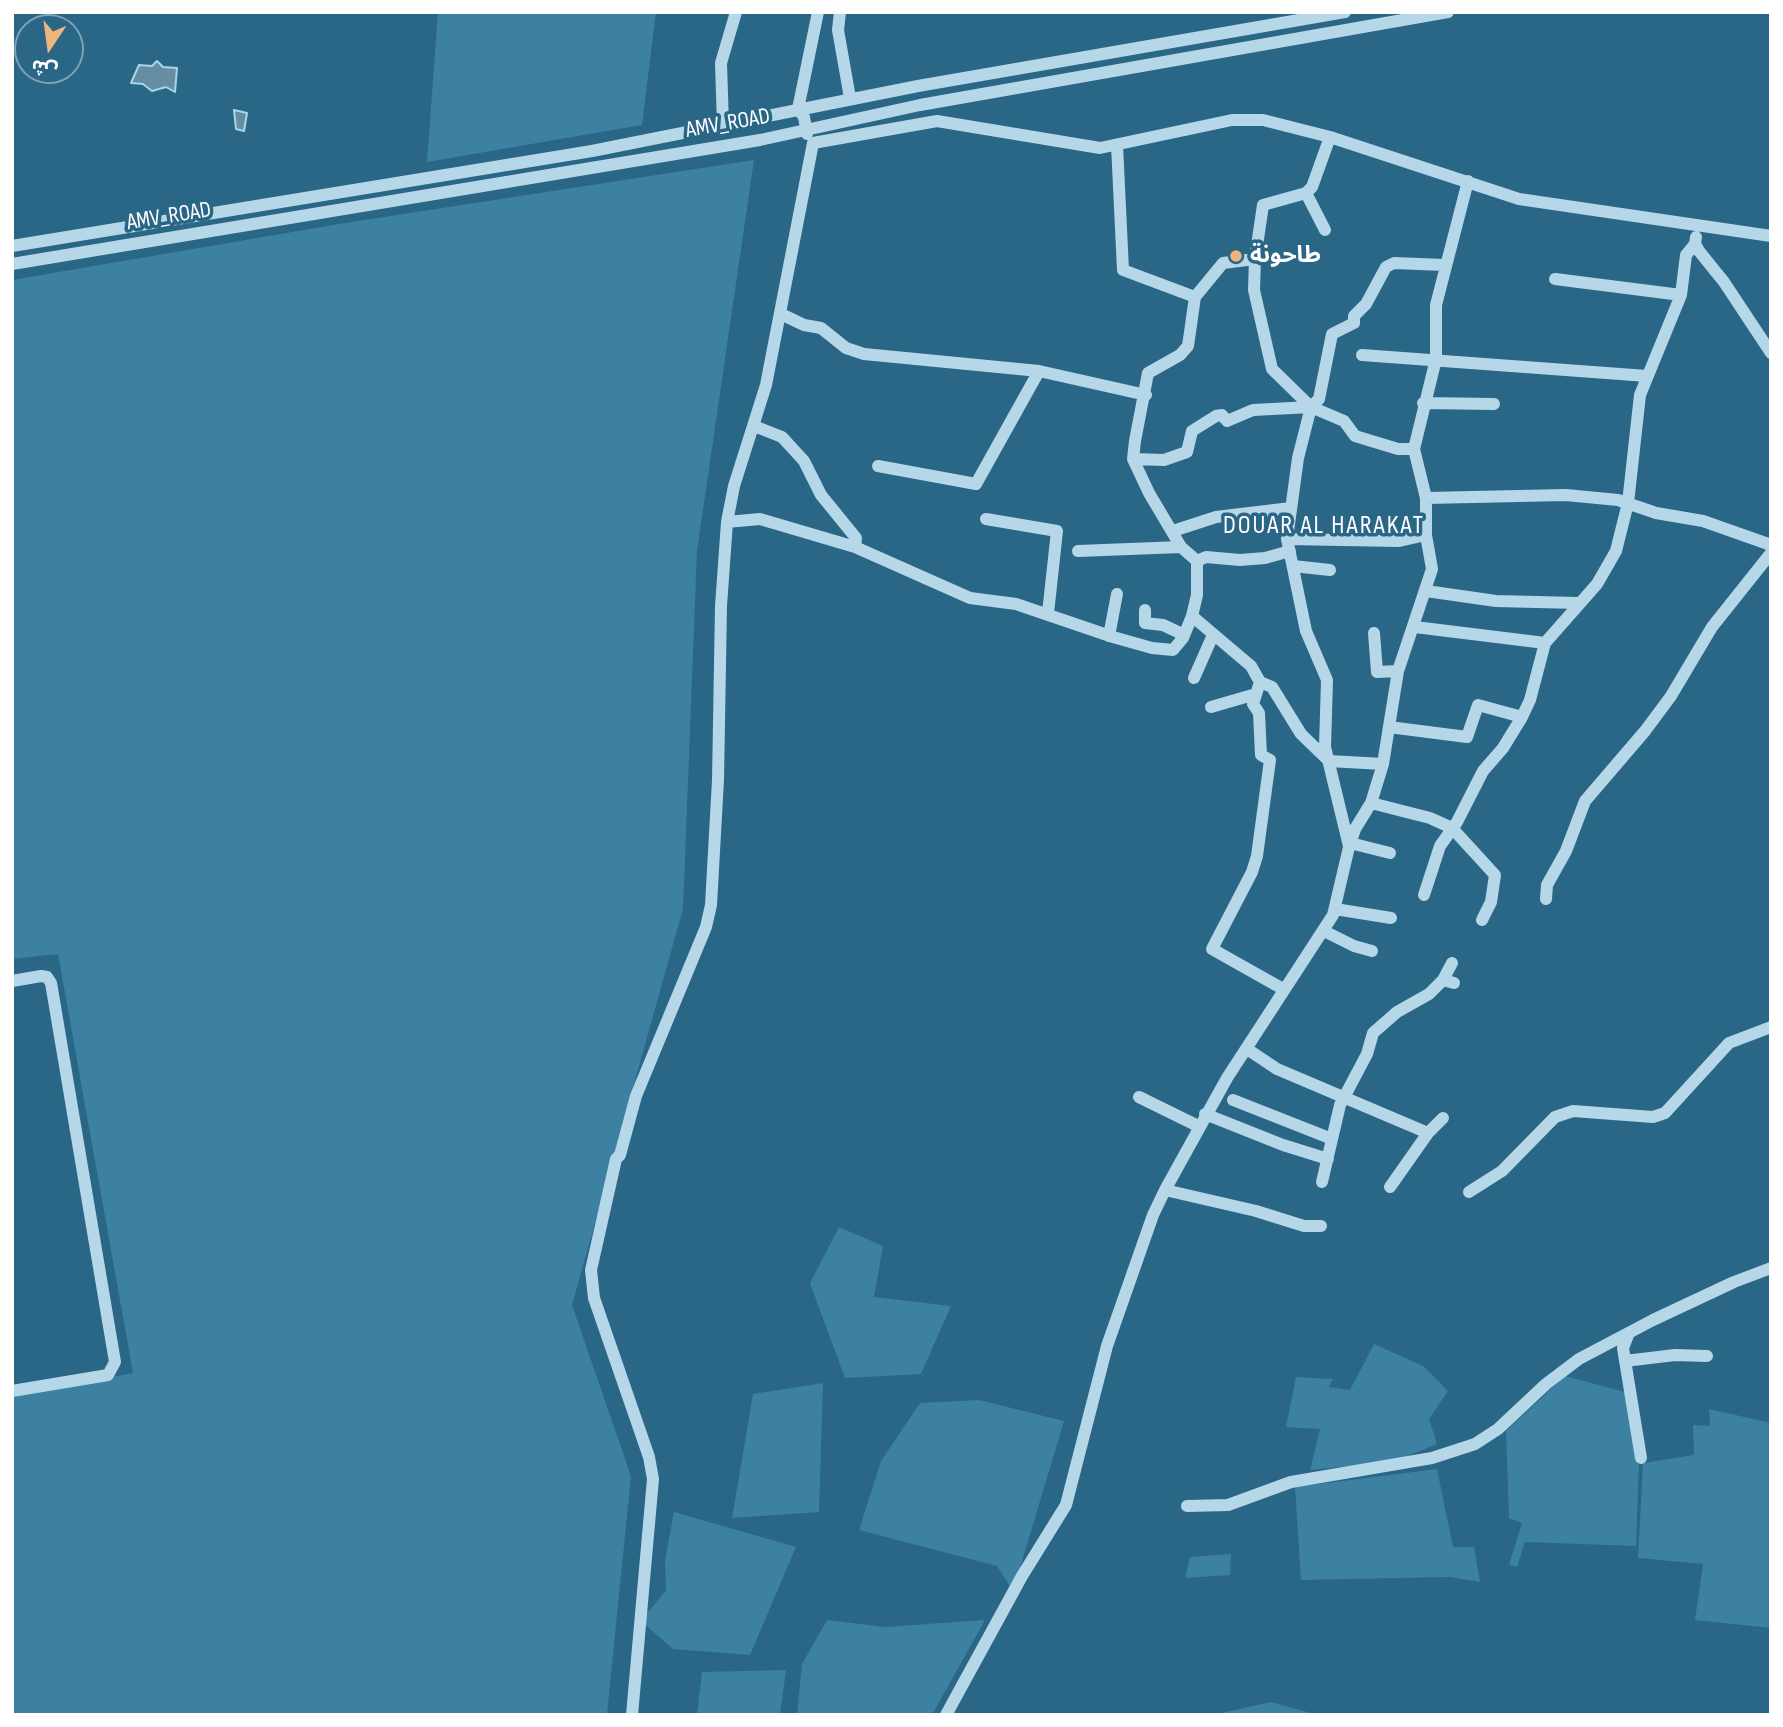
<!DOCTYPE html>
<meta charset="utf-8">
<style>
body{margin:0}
#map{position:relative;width:1783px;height:1727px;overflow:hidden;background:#2a6686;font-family:"Sofia Sans Condensed","Noto Sans Arabic",sans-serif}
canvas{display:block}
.frame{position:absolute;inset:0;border:14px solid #fff;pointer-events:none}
.north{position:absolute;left:14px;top:14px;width:70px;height:70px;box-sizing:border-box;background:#2a6686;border:2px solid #7fa3b6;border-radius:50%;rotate:193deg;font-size:19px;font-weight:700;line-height:28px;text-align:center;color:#fff}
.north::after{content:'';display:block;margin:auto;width:24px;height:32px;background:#eeb57d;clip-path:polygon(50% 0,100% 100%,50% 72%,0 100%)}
</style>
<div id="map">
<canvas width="1783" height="1727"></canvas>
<div class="frame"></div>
<div class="north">ش</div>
</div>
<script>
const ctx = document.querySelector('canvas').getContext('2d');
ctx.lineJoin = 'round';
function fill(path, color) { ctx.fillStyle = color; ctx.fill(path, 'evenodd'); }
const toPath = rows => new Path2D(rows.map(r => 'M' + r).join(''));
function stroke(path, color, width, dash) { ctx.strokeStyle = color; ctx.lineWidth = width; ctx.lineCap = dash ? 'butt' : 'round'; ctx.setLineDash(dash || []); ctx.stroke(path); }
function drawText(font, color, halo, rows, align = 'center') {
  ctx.font = font + ' "Sofia Sans Condensed","Noto Sans Arabic",sans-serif'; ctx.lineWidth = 7; ctx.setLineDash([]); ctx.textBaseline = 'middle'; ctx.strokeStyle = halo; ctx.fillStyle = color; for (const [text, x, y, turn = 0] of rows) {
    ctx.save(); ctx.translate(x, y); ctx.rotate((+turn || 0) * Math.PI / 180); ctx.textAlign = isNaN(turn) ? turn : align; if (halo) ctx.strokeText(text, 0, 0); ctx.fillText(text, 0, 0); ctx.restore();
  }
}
fill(toPath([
 [438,12,656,12,642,125,427,162],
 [754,160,697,551,683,909,572,1305,631,1476,607,1715,12,1715,12,1396,133,1373,58,954,12,959,12,280,345,223],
 [839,1227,883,1246,874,1297,951,1306,921,1374,845,1378,810,1283],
 [1374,1344,1423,1366,1448,1391,1429,1419,1437,1444,1392,1462,1310,1470,1320,1429,1286,1427,1296,1377,1333,1379,1329,1387,1350,1390],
 [1565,1376,1629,1393,1639,1462,1636,1546,1525,1542,1517,1567,1509,1565,1522,1523,1509,1518,1506,1431],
 [823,1383,819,1512,732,1518,753,1394],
 [979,1400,1064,1421,1013,1591,997,1566,859,1530,881,1461,920,1403],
 [1709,1409,1771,1423,1771,1628,1695,1620,1703,1564,1638,1558,1643,1463,1694,1455,1693,1425,1710,1426],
 [1437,1469,1453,1547,1474,1547,1480,1582,1450,1577,1301,1580,1295,1487],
 [674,1512,796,1547,750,1655,673,1649,641,1621,666,1590,665,1561],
 [1231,1554,1230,1575,1185,1578,1190,1557],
 [827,1620,885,1627,985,1620,932,1715,797,1715,802,1664],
 [786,1670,780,1715,697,1715,702,1672],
 [1271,1702,1318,1715,1212,1715]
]), '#3c80a2');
const water = toPath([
 [157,61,163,67,177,68,175,92,166,87,152,91,143,84,131,83,139,65,152,66,157,61],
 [234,110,247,113,244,131,236,129,234,110]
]);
fill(water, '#668ea3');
stroke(water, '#aad4e8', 2);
stroke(toPath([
 [840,12,838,30,850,98],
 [723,125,721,63,736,12],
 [807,134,804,117,798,109,818,12],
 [1330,137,1312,187,1306,193,1263,205,1255,259,1254,290,1272,369,1311,407,1344,421,1355,436,1398,449,1414,449],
 [1306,193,1325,230],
 [1696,237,1695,244,1699,251,1724,282,1771,353],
 [12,246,592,151,918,86,1345,12],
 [12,264,760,140,920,105,1448,12],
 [1555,279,1681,295],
 [1195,297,1223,263,1255,259],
 [781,314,804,325,821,328,846,348,864,354,1039,371,1146,395],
 [1362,355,1647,376],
 [1423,403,1494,404],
 [754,426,782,437,804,461,821,495,856,538,855,547],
 [1133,459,1164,460,1187,452,1192,431,1216,416,1222,415,1227,421,1253,410,1311,407],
 [878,466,976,484,1039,371],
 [1426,498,1414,449,1436,359,1436,305,1468,181],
 [986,519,1057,531,1048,613],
 [727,522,760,519,855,547,970,598,1016,604,1113,637,1152,648,1173,650,1183,638,1192,616,1197,595,1197,561,1181,547,1149,493,1133,459,1135,441,1148,373,1180,355,1188,346,1195,297,1123,270,1117,145],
 [1173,531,1216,517,1291,508],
 [1287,539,1399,541,1426,535],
 [1078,551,1181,547],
 [1197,561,1206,557,1240,560,1265,558,1290,551],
 [1293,566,1330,570],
 [1426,591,1496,601,1578,603],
 [1145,610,1145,623,1163,625,1178,632,1183,638],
 [1192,616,1251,666,1260,682,1272,687,1301,734,1329,761,1383,764],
 [1415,627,1545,643,1530,700,1522,717,1503,748,1483,771,1457,822,1440,846,1424,895],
 [1374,633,1377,672,1398,671],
 [1109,636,1117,594],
 [1545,643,1597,584,1616,551,1628,503,1640,395,1681,295,1686,255,1695,244],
 [1194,678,1213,635],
 [1260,682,1253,704,1259,713,1261,755,1270,760,1257,856,1252,872,1212,949,1283,989],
 [1211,707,1256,694],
 [1389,727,1467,737,1478,705,1522,717],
 [1371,803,1430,818,1452,828,1495,875,1491,902,1482,920],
 [1350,843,1390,853],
 [1349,846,1325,747,1327,680,1306,631,1287,539,1298,458,1311,407,1319,399,1332,334,1354,323,1354,316,1366,304,1386,267,1394,263,1444,265],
 [1546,899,1547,885,1566,851,1585,801,1645,731,1671,696,1712,627,1771,553],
 [1335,909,1391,918],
 [1324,931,1354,946,1372,951],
 [1443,980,1452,963],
 [12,981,41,976,47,977,51,983,115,1362,108,1375,12,1391],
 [1247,1049,1277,1069,1428,1133,1390,1187],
 [1139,1097,1198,1126],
 [1233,1100,1332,1139],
 [1205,1114,1283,1145,1328,1159],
 [1428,1133,1443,1118],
 [1322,1182,1340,1105,1367,1054,1373,1033,1397,1012,1429,994,1443,980,1454,983],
 [1165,1190,1256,1211,1304,1226,1321,1226],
 [1469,1192,1502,1171,1555,1117,1573,1111,1653,1117,1665,1113,1729,1043,1771,1027],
 [1628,1335,1623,1348,1641,1458],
 [1625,1361,1675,1355,1707,1356],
 [1187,1506,1228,1505,1291,1482,1432,1458,1475,1444,1498,1429,1546,1384,1579,1359,1653,1320,1734,1282,1771,1268],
 [632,1715,653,1479,649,1457,594,1298,591,1270,616,1159,620,1155,636,1096,706,927,711,905,718,780,721,606,727,522,734,486,766,385,813,143,937,121,1100,148,1232,120,1263,120,1330,137,1519,199,1771,236],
 [946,1715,1022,1576,1066,1505,1107,1346,1153,1215,1165,1190,1227,1078,1333,915,1349,847,1355,829,1371,803,1383,764,1398,671,1432,569,1426,535,1426,498,1566,495,1618,500,1656,513,1703,521,1771,545]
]), '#b6d7e8', 12);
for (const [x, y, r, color] of [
 [1236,256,7,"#eeb57d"]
]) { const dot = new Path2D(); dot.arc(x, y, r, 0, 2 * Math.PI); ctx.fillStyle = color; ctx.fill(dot); stroke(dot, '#2a6686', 2.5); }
drawText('23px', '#fff', '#2a6686', [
 ["AMV_ROAD",728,124,-10],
 ["AMV_ROAD",169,217,-9]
]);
drawText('bold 23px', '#fff', '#2a6686', [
 ["طاحونة",1250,256]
], 'left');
ctx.letterSpacing = '2px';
drawText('26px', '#fff', '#2a6686', [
 ["DOUAR AL HARAKAT",1324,526]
]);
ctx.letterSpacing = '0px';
</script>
